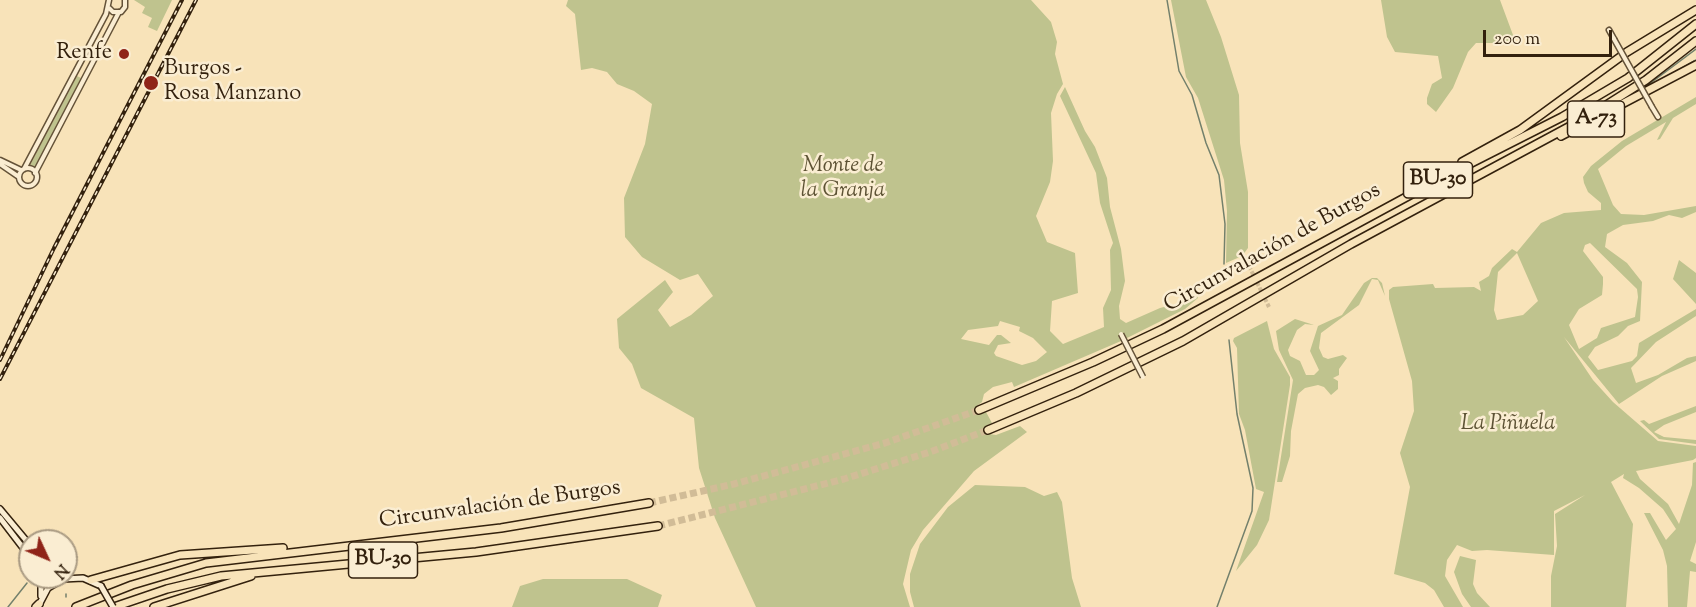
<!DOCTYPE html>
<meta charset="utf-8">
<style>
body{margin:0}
#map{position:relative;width:1696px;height:607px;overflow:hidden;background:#f8e3b9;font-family:"Sorts Mill Goudy",serif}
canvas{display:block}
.north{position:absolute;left:18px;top:529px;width:60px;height:60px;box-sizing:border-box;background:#faedd2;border:2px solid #aa9b83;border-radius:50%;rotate:134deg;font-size:16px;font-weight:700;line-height:24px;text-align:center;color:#33210d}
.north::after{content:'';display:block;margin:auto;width:21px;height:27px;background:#8f2418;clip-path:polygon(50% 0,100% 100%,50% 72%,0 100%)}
.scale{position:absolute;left:1483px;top:30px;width:129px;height:27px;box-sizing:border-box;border:3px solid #33210d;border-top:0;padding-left:8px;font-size:18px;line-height:21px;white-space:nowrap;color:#33210d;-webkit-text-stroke:4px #faedd2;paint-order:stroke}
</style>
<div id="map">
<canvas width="1696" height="607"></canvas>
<div class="north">N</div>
<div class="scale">200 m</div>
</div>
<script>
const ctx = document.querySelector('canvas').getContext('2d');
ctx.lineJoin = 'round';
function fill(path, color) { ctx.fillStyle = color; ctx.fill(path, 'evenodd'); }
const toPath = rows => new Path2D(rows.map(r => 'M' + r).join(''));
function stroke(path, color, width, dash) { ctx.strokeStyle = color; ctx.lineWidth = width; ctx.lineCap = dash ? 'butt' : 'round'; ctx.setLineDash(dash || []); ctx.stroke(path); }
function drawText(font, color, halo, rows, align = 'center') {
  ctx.font = font + ' "Sorts Mill Goudy",serif'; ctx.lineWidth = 5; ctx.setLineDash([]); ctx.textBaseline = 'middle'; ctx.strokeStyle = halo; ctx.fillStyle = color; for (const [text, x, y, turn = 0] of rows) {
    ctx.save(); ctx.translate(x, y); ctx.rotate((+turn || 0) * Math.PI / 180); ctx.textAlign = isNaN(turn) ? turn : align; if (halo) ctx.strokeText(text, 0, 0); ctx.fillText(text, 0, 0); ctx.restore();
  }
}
fill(toPath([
 [134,0,172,0,157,31,148,27,152,18,142,13,145,7],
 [568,0,1031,0,1051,22,1057,42,1055,54,1063,84,1057,94,1051,113,1053,161,1050,182,1036,216,1047,242,1075,253,1078,293,1052,301,1050,331,1063,344,1104,327,1103,308,1111,290,1110,250,1113,243,1100,203,1096,173,1060,96,1065,87,1085,131,1095,147,1107,178,1110,207,1121,249,1125,281,1119,306,1120,319,1126,323,1160,308,1191,300,1197,296,1198,298,1185,309,1121,341,1014,387,1012,382,993,387,984,394,982,402,973,409,977,414,986,412,992,423,984,427,983,433,996,435,1020,426,1027,432,974,471,923,530,911,550,903,584,910,607,756,607,715,518,699,468,694,418,641,388,632,364,619,348,617,319,665,280,673,292,658,310,670,327,691,315,713,296,698,274,680,280,642,257,625,237,624,198,645,144,652,104,634,91,617,84,607,72,592,68,581,70,575,14,566,6],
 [1000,321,1020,327,1019,331,1033,338,1047,352,1036,361,1022,365,996,356,994,353,998,345,1011,343,1001,335,997,335,989,345,961,339,968,330,998,326],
 [1171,0,1206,0,1221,37,1239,95,1240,143,1248,192,1248,248,1242,256,1226,263,1227,211,1224,180,1198,98,1186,77],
 [1381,0,1500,0,1513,35,1512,43,1476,43,1468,52,1453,88,1436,112,1427,104,1427,98,1432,84,1442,78,1438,56,1395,52,1387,37],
 [77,76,81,78,35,168,30,165],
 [1696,97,1696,104,1673,118,1660,139,1657,140,1666,122,1626,146,1598,169,1613,205,1621,214,1644,215,1696,206,1696,212,1682,218,1669,215,1653,221,1623,225,1607,234,1605,247,1627,263,1642,282,1640,321,1628,326,1618,336,1595,347,1588,357,1598,370,1632,361,1637,356,1639,343,1696,309,1696,316,1656,342,1631,368,1636,383,1658,375,1687,358,1696,356,1696,361,1662,376,1619,404,1564,337,1593,380,1613,402,1658,441,1696,446,1696,458,1693,460,1636,471,1640,479,1668,504,1679,524,1692,485,1693,463,1696,462,1696,542,1690,561,1696,564,1696,572,1690,571,1687,607,1668,607,1667,566,1663,550,1644,513,1650,513,1666,540,1676,529,1663,509,1639,488,1623,478,1624,474,1611,482,1633,524,1626,607,1551,607,1551,576,1557,546,1555,514,1585,495,1554,511,1554,555,1487,550,1472,551,1457,545,1447,560,1445,576,1463,607,1444,607,1434,590,1425,583,1394,574,1410,487,1400,453,1414,411,1412,381,1389,299,1389,290,1393,287,1433,284,1435,288,1474,287,1481,291,1479,282,1489,276,1492,268,1512,249,1517,252,1541,223,1564,213,1601,210,1601,203,1588,192,1584,183,1583,177,1591,166,1622,141],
 [1590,243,1637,289,1638,297,1635,317,1601,328,1597,338,1579,349,1569,325,1579,309,1602,295,1603,284,1603,277,1583,251,1585,245],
 [1517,253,1538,301,1523,315,1497,320,1494,310,1498,272],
 [1679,260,1696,273,1696,304,1673,279],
 [1372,278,1377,278,1382,283,1385,296,1378,280,1372,279,1359,305,1321,333,1319,348,1323,357,1328,359,1343,355,1347,358,1339,369,1339,375,1333,378,1338,381,1338,389,1331,395,1324,387,1318,385,1305,388,1298,394,1291,431,1290,456,1282,482,1277,482,1293,380,1279,350,1276,331,1295,319,1314,325,1305,324,1297,330,1288,350,1290,356,1300,361,1306,375,1314,375,1319,370,1310,351,1318,326,1342,315,1364,283],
 [1267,321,1274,349,1290,377,1290,385,1269,520,1257,545,1236,571,1264,492,1256,489,1245,430,1239,414,1237,348,1233,341,1234,338],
 [1696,406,1696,412,1664,425,1654,432,1664,437,1696,440,1696,444,1659,439,1640,421,1644,420,1649,424],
 [975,485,1025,487,1044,496,1057,492,1062,502,1072,578,1081,607,914,607,910,592,910,574,920,544,948,507],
 [1460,556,1476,560,1473,584,1477,593,1490,607,1471,607,1462,594,1454,572],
 [543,579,627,579,662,595,658,607,512,607,520,586]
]), '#bfc38e');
stroke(toPath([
 [1167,0,1179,71,1192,95,1206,143,1219,175,1225,224,1224,264],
 [1666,77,1696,60],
 [1644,88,1696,49],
 [66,557,77,557],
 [66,597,66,594],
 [8,607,27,583],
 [1217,607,1252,511,1253,488,1237,414,1229,340]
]), '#73806c', 1.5);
stroke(toPath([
 [1249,266,1269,307]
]), '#d1bc97', 4, [4, 2]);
stroke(toPath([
 [649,503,734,484,885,443,979,410],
 [658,526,844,479,930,452,988,430]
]), '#d1bc97', 7, [7, 3.5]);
const street = toPath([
 [109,8,113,12,121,12,125,7,125,0],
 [1609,30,1614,39],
 [1652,107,1658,117],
 [0,160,21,170],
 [0,164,19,177],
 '19 177a9 9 0 1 1 18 0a9 9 0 1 1-18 0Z',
 [24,169,106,14,109,0],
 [35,173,119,12]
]);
const secondary = toPath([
 [0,509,30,545],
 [0,518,30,557],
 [41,577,41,596],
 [38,607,48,588,63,579,83,578,101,586]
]);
const highway = toPath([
 [1561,136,1696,65],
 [1462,162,1520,130,1627,52,1696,10],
 [979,410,1093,362,1163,329,1434,182,1562,117,1628,78,1696,24],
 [988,430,1076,393,1183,341,1351,244,1589,116,1646,80,1696,41],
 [91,580,180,555,283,548],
 [36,607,39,604],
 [76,607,132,585,206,563,501,528,649,503],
 [114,607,167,589,221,576,476,552,658,526],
 [154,607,251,576]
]);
stroke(street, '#645238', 7);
stroke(secondary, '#33210d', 8);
stroke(highway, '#33210d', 10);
stroke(street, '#faedd2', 4);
stroke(secondary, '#faedd2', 5);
stroke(highway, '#f8e3b9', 7);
const rail = toPath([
 [0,360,54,248,182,0],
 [0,379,196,0]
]);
stroke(rail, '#33210d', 4);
stroke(rail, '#faedd2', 1.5, [4.5]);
const streetBridge = toPath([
 [1614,39,1652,107],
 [1121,334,1143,377]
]);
const secondaryBridge = toPath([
 [101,586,113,607]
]);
stroke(streetBridge, '#645238', 7, []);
stroke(secondaryBridge, '#33210d', 8, []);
stroke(streetBridge, '#faedd2', 4);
stroke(secondaryBridge, '#faedd2', 5);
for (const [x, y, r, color] of [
 [124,54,6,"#8f2418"],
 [151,83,8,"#8f2418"]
]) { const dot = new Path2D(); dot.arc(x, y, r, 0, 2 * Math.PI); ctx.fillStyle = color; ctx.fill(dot); stroke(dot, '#faedd2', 2); }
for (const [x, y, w] of [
 [1596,119,57],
 [1438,180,69],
 [383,560,69]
]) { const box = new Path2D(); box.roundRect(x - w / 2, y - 18, w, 36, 4.5); ctx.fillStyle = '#faedd2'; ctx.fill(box); stroke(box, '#33210d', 1.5); }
drawText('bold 21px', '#33210d', null, [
 ["A-73",1596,119],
 ["BU-30",1438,180],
 ["BU-30",383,560]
]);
drawText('22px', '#33210d', '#faedd2', [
 ["Renfe",112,54],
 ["Burgos -",164,70,"left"],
 ["Rosa Manzano",164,95,"left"]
], 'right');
drawText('italic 22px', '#5d5234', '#faedd2', [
 ["Monte de",843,167],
 ["la Granja",843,192],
 ["La Piñuela",1508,425]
]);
drawText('22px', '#33210d', '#faedd2', [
 ["Circunvalación de Burgos",1273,249,-29],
 ["Circunvalación de Burgos",500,506,-8]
]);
</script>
